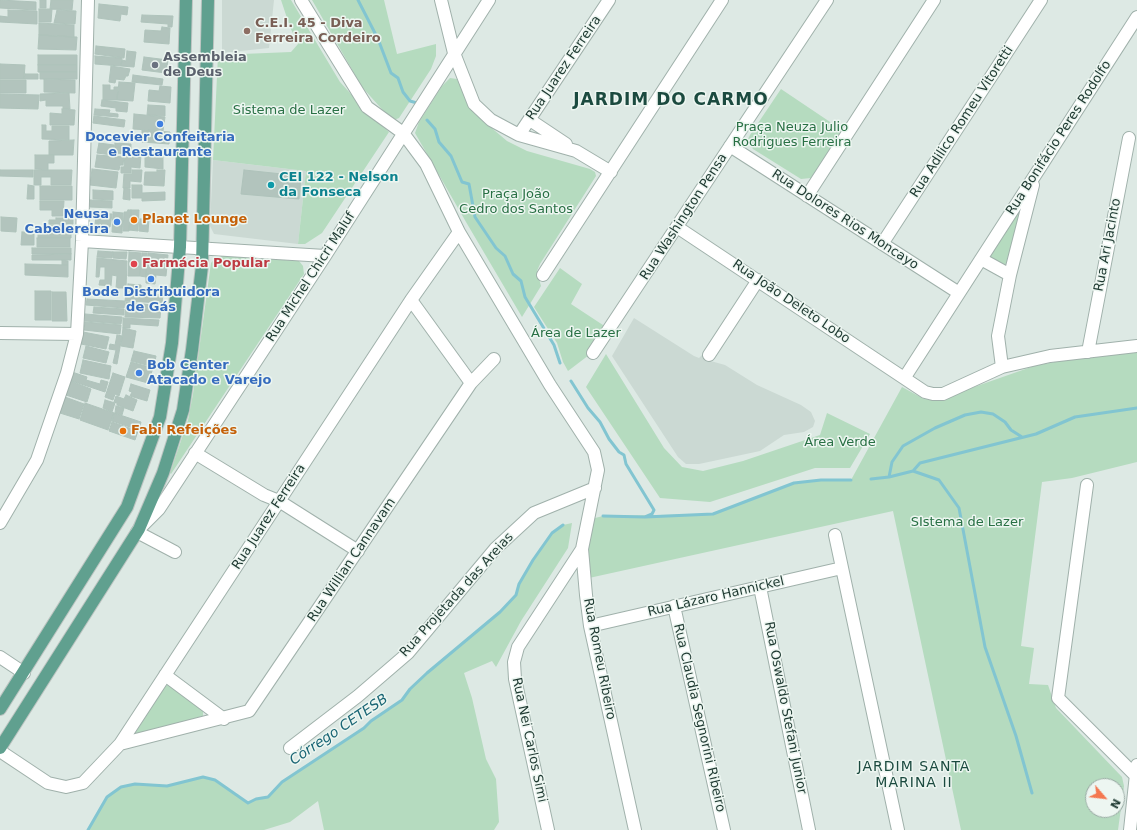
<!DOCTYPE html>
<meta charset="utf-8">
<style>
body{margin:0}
#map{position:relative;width:1137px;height:830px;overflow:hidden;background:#dde9e4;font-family:"DejaVu Sans",sans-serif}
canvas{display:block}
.north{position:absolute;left:1085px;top:778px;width:40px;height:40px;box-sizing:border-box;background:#edf6f1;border:1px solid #9aaaa4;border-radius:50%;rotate:118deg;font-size:11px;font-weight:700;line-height:16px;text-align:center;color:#1e3931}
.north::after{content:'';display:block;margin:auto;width:14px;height:18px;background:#f47850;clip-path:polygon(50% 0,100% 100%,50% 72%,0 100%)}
</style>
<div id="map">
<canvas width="1137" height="830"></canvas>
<div class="north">N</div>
</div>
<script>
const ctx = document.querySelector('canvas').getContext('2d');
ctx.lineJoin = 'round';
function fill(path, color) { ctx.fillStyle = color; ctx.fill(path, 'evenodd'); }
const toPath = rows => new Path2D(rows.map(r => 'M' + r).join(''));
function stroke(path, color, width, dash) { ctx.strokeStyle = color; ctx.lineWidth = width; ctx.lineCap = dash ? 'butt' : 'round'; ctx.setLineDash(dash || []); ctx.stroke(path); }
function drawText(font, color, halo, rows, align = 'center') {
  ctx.font = font + ' "DejaVu Sans",sans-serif'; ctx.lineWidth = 3; ctx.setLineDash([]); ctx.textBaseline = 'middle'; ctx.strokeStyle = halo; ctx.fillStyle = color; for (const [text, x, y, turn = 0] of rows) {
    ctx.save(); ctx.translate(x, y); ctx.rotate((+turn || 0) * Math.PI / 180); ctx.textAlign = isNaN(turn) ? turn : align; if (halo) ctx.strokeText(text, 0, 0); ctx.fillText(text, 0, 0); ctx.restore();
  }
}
fill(toPath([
 [222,0,274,0,269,48,222,53],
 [213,160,306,171,298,244,214,234,210,226],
 [634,318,694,356,699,358,702,355,707,360,725,365,757,385,801,405,811,412,815,421,813,427,804,432,784,435,760,451,699,464,686,464,678,457,612,356]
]), '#cbd9d3');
fill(toPath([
 [281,0,291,0,340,82,372,117,389,132,322,233,305,244,298,244,306,171,213,160,218,55,291,52,298,44,290,27],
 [312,0,384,0,397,54,436,44,436,56,431,69,399,118,394,120,388,116,362,87],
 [450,78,457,79,469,107,474,113,507,141,527,151,590,169,595,172,596,176,540,264,537,271,541,286,522,317,466,222,415,133,419,122,442,86],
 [781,89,842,130,811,178,801,179,753,149,749,144,748,139,750,135],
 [1023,203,1008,266,986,256],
 [225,256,299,261,303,266,304,274,171,474,170,473,188,420,193,394,211,263,216,257],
 [560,268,582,284,571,304,606,327,589,355,568,371,563,362,557,343,534,307],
 [1137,351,1137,462,1072,478,1042,482,1021,646,1034,648,1029,684,1048,685,1056,708,1122,777,1124,786,1118,830,961,830,893,511,589,578,586,563,591,519,603,516,713,514,794,483,821,480,851,480,902,387,924,399,937,400,1034,366,1070,359],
 [1093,786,1117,786,1117,810,1093,810],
 [606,354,664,448,682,467,703,471,743,461,820,435,827,413,870,434,850,468,815,468,710,502,660,498,586,387],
 [572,523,568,548,521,621,496,667,492,661,464,673,472,698,486,759,496,779,499,822,494,830,324,830,318,801,290,822,264,830,88,830,107,797,121,787,135,784,167,786,203,777,215,780,248,803,256,799,268,797,282,782,364,728,371,721,402,700,410,689,427,673,508,604,516,595,519,584,533,560,552,533,563,525],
 [169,684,203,710,203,716,134,735,164,687]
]), '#b5dbbf');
stroke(toPath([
 [358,0,378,39,391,73,398,78,403,92,410,101,417,103],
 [427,120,435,129,439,142,451,156,462,182,469,184,475,217,496,248,505,256,513,274,521,281,525,297,554,345,560,363],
 [571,381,588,408,600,422,609,439,619,452,624,455,626,464,654,510,652,514,645,517,603,516],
 [913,471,939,480,959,508,985,647,1016,736,1032,793],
 [889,477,892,462,903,446,935,428,965,415,981,412,993,414,1005,422,1011,430,1022,437],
 [871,479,889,477,913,471,920,463,1036,434,1075,417,1137,408],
 [645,517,713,514,794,483,821,480,851,480],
 [88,830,107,797,121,787,135,784,167,786,203,777,215,780,248,803,256,799,268,797,282,782,364,728,371,721,402,700,410,689,427,673,500,612,516,595,519,584,533,560,552,533,563,525]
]), '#82c5d1', 3);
const building = toPath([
 [0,0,36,2,36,10,0,8,0,0],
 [40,0,46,0,46,8,40,8,40,0],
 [51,0,73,0,72,10,50,9,51,0],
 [99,4,128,7,127,15,121,14,120,21,98,18,99,4],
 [39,9,52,9,51,22,39,22,39,9],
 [8,10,37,11,37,24,0,22,0,16,8,17,8,10],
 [57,10,76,11,75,24,54,23,57,10],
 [142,15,173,16,172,27,168,27,168,24,141,22,142,15],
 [39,23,74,25,74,37,39,35,39,23],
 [162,27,170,28,169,44,144,42,145,30,161,31,162,27],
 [39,35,77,37,76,50,38,49,39,35],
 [96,46,125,49,124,58,95,54,96,46],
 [127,51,136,52,134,67,121,66,122,60,126,61,127,51],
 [38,55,77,55,77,65,38,65,38,55],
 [95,56,122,58,121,66,95,64,95,56],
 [144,57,168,60,166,73,142,70,144,57],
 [0,64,25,65,24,79,0,79,0,64],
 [38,65,77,65,77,72,38,72,38,65],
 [111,66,130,69,128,76,126,76,124,80,116,79,115,83,109,82,111,66],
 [40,72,77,72,77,79,40,79,40,72],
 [25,74,38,74,38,79,24,79,25,74],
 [133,75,163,79,162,85,132,82,133,75],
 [44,79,75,80,75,93,44,92,44,79],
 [0,80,26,80,26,93,0,93,0,80],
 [119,82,135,83,133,101,117,100,119,82],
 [103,85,110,85,110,90,114,90,114,87,118,87,117,100,103,100,103,85],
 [160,86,171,87,170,103,148,101,149,90,159,91,160,86],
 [69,93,70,109,63,109,63,106,46,106,46,100,40,101,40,94,69,93],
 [0,94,39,95,38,109,0,108,0,94],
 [102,100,128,103,127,112,116,111,116,108,101,106,102,100],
 [148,105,165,106,165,116,147,115,148,105],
 [62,109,75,110,74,125,50,125,50,113,62,114,62,109],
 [95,109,110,110,109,113,118,114,118,117,94,115,95,109],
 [134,114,165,117,163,131,133,129,134,114],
 [94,116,125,120,124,127,93,123,94,116],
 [42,125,46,125,46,131,52,131,52,126,69,126,69,140,42,139,42,125],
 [142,130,170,132,169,144,142,142,142,130],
 [74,140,73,155,49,155,49,141,74,140],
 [99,143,114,145,112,155,97,153,99,143],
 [115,143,131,144,131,154,114,153,115,143],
 [125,154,141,155,140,168,131,167,131,173,121,173,121,167,124,167,125,154],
 [145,154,163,156,163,169,145,167,145,154],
 [35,155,54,155,54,163,48,163,48,170,35,169,35,155],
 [97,155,124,157,123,165,120,165,119,170,95,167,97,155],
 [92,169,118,172,116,188,90,185,92,169],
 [0,170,33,170,33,177,0,176,0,170],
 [34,170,72,170,71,185,51,185,51,177,41,177,41,185,34,185,34,170],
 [132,170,142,170,141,182,130,181,130,188,123,188,124,174,132,174,132,170],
 [157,170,165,170,164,186,144,185,145,172,157,172,157,170],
 [244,170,301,176,299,199,241,194,244,170],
 [28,185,34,186,34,199,27,199,28,185],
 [132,185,142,185,142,193,165,192,165,200,142,201,142,198,132,198,132,185],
 [40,186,72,186,72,200,40,200,40,186],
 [124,188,130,189,130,200,123,199,124,188],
 [93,190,113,191,113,200,93,199,93,190],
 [90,200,112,201,112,208,90,207,90,200],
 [40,201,64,201,63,216,52,216,52,210,40,210,40,201],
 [128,210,131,210,129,231,123,231,124,212,127,212,128,210],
 [131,210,139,210,138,231,129,230,131,210],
 [113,212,123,213,122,233,112,232,113,212],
 [96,213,112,214,110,227,95,226,96,213],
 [1,217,17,218,16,232,1,231,1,217],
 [56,218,73,218,73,224,49,224,49,220,56,220,56,218],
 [140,219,149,219,148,232,139,231,140,219],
 [49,225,63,225,64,230,49,230,49,225],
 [71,231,71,238,38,238,38,232,71,231],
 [22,232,34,232,34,245,21,245,22,232],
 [37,238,70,238,70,247,37,247,37,238],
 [32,248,71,248,71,254,32,254,32,248],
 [98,251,113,252,112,258,97,257,98,251],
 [113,252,127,252,126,259,113,258,113,252],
 [129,252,141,253,140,276,128,276,129,252],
 [142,253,147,253,146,277,140,276,142,253],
 [148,253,168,255,166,276,146,274,148,253],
 [71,254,71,260,32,260,32,255,71,254],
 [97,258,127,261,126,288,116,288,117,276,112,275,111,286,99,285,100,280,105,280,105,267,100,267,99,277,96,277,97,258],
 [62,260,68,261,68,265,62,265,62,260],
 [25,264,68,265,68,277,25,275,25,264],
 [146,274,156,275,155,284,146,283,146,274],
 [128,284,141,285,141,294,127,293,128,284],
 [35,291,51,291,51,320,35,320,35,291],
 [52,292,66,292,67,321,52,321,52,292],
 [126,293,163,295,162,303,125,301,126,293],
 [87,299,125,301,124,308,86,305,87,299],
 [126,302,161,306,160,318,125,317,126,302],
 [94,307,124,309,124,315,93,313,94,307],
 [85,314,122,317,121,324,85,321,85,314],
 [123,318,159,320,158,326,130,324,130,328,123,328,123,318],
 [85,322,121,325,120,334,84,330,85,322],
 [123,328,136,331,133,348,121,346,123,328],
 [83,332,109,337,106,349,81,344,83,332],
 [117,335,122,336,117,364,113,363,116,350,109,349,110,344,115,345,117,335],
 [86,346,109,352,106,363,83,358,86,346],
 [134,351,156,356,154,367,131,361,134,351],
 [83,360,111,366,109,379,80,373,83,360],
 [131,362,153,368,148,383,126,377,131,362],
 [72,372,87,377,86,380,100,384,101,380,108,382,105,392,69,380,72,372],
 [113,373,125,377,119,396,115,394,113,400,105,397,113,373],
 [71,381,91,389,87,402,66,395,71,381],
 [131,384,150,390,147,401,130,396,132,392,129,391,131,384],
 [126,395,137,400,133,411,117,405,117,403,114,402,116,396,124,399,126,395],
 [65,397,84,404,79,419,60,413,65,397],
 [105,400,115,403,112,412,103,408,105,400],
 [85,403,114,413,108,430,80,420,85,403],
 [116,406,124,408,122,415,115,413,116,406],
 [114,413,141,422,139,430,112,421,114,413],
 [112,422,138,431,135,440,109,431,112,422]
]);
fill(building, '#b2c4bd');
stroke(building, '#afc3bb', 1);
const minor = toPath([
 [301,0,367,107,403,133,426,164,459,232,550,385,594,452,598,470,582,549,586,595,590,626,635,830],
 [441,0,454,53,474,104,491,120,519,135,576,151,611,172],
 [530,120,566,144],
 [519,135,609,0],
 [730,146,959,293],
 [807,196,934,0],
 [677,227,925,392,933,394,943,394,1002,367,1050,356,1137,346],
 [82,241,325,256],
 [882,244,1041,0],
 [981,259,1010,275],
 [543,275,722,0],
 [411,300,471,383],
 [0,333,77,334],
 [1088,352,1129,138],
 [593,353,827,0],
 [709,355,758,280],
 [1002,367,998,336,1010,275,1033,185],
 [905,377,1137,17],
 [195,453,264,495,279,501,358,551],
 [1087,485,1058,698,1136,776],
 [0,523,37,460,67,373,77,334,82,241,88,0],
 [139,529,159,509,325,256,489,0],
 [137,532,175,552],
 [835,535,898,830],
 [760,587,809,830],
 [674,606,724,830],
 [590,626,842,568],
 [0,657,24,673],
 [165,675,224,719],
 [120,744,249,711,471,383,494,359],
 [290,748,358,696,408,653,495,549,534,513,595,488],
 [0,751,48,783,66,787,83,783,120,744,411,300,459,232],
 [548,830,515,679,514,662,518,647,582,549],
 [1130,830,1137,765]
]);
const major = toPath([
 [0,709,127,507,160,417,172,343,180,247,186,0],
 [0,748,139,529,163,473,183,410,192,350,202,266,208,0]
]);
stroke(minor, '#a0b1ab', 14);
stroke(major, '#bcc4c1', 14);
stroke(minor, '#fff', 12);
stroke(major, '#60a08f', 12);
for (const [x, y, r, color] of [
 [247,31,4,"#8d6e63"],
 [155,65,4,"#6b7280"],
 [160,124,4,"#3f7fe0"],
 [271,185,4,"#0f9aa8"],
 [134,220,4,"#e8710a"],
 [117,222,4,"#3f7fe0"],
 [134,264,4,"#e0444e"],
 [151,279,4,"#3f7fe0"],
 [139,373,4,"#3f7fe0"],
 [123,431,4,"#e8710a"]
]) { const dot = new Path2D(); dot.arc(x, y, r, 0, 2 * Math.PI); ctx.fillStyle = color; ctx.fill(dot); stroke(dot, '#edf6f1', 1.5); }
drawText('bold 13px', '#785e54', '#edf6f1', [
 ["C.E.I. 45 - Diva",255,24],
 ["Ferreira Cordeiro",255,39]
], 'left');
drawText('bold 13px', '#5b616d', '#edf6f1', [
 ["Assembleia",163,58],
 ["de Deus",163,73]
], 'left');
drawText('13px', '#1e3931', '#edf6f1', [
 ["Rua Juarez Ferreira",564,68,-56],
 ["Rua Adilico Romeu Vitoretti",962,122,-57],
 ["Rua Bonifácio Peres Rodolfo",1059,138,-57],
 ["Rua Washington Pensa",684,217,-57],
 ["Rua Dolores Rios Moncayo",845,220,33],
 ["Rua Ari Jacinto",1108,245,-79],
 ["Rua Michel Chicri Maluf",311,277,-57],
 ["Rua João Deleto Lobo",791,302,34],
 ["Rua Juarez Ferreira",269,517,-57],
 ["Rua Willian Cannavam",352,560,-56],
 ["Rua Projetada das Areias",457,595,-48],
 ["Rua Lázaro Hannickel",716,597,-13],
 ["Rua Romeu Ribeiro",599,659,79],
 ["Rua Oswaldo Stefani Junior",785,708,79],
 ["Rua Claudia Segnorini Ribeiro",699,718,77],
 ["Rua Nei Carlos Simi",529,740,78]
]);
drawText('13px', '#287044', '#edf6f1', [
 ["Sistema de Lazer",289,111],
 ["Praça Neuza Julio",792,128],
 ["Rodrigues Ferreira",792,143],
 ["Praça João",516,195],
 ["Cedro dos Santos",516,210],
 ["Área de Lazer",576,334],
 ["Área Verde",840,443],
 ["SIstema de Lazer",967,523]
]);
drawText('bold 13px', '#366cbe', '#edf6f1', [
 ["Docevier Confeitaria",160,138],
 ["e Restaurante",160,153],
 ["Neusa",109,215,"right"],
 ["Cabelereira",109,230,"right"],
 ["Bode Distribuidora",151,293],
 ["de Gás",151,308],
 ["Bob Center",147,366,"left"],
 ["Atacado e Varejo",147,381,"left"]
]);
drawText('bold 13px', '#0d838f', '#edf6f1', [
 ["CEI 122 - Nelson",279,178],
 ["da Fonseca",279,193]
], 'left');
drawText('bold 13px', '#c56008', '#edf6f1', [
 ["Planet Lounge",142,220],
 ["Fabi Refeições",131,431]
], 'left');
drawText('bold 13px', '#be3a42', '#edf6f1', [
 ["Farmácia Popular",142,264]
], 'left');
drawText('italic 14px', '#196574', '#edf6f1', [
 ["Córrego CETESB",339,730,-34]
]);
ctx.letterSpacing = '1px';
drawText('14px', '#1b4a3f', '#edf6f1', [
 ["JARDIM SANTA",914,767],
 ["MARINA II",914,783]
]);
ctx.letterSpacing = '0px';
ctx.letterSpacing = '1px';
drawText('bold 17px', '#1b4a3f', '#edf6f1', [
 ["JARDIM DO CARMO",671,101]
]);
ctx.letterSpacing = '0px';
</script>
